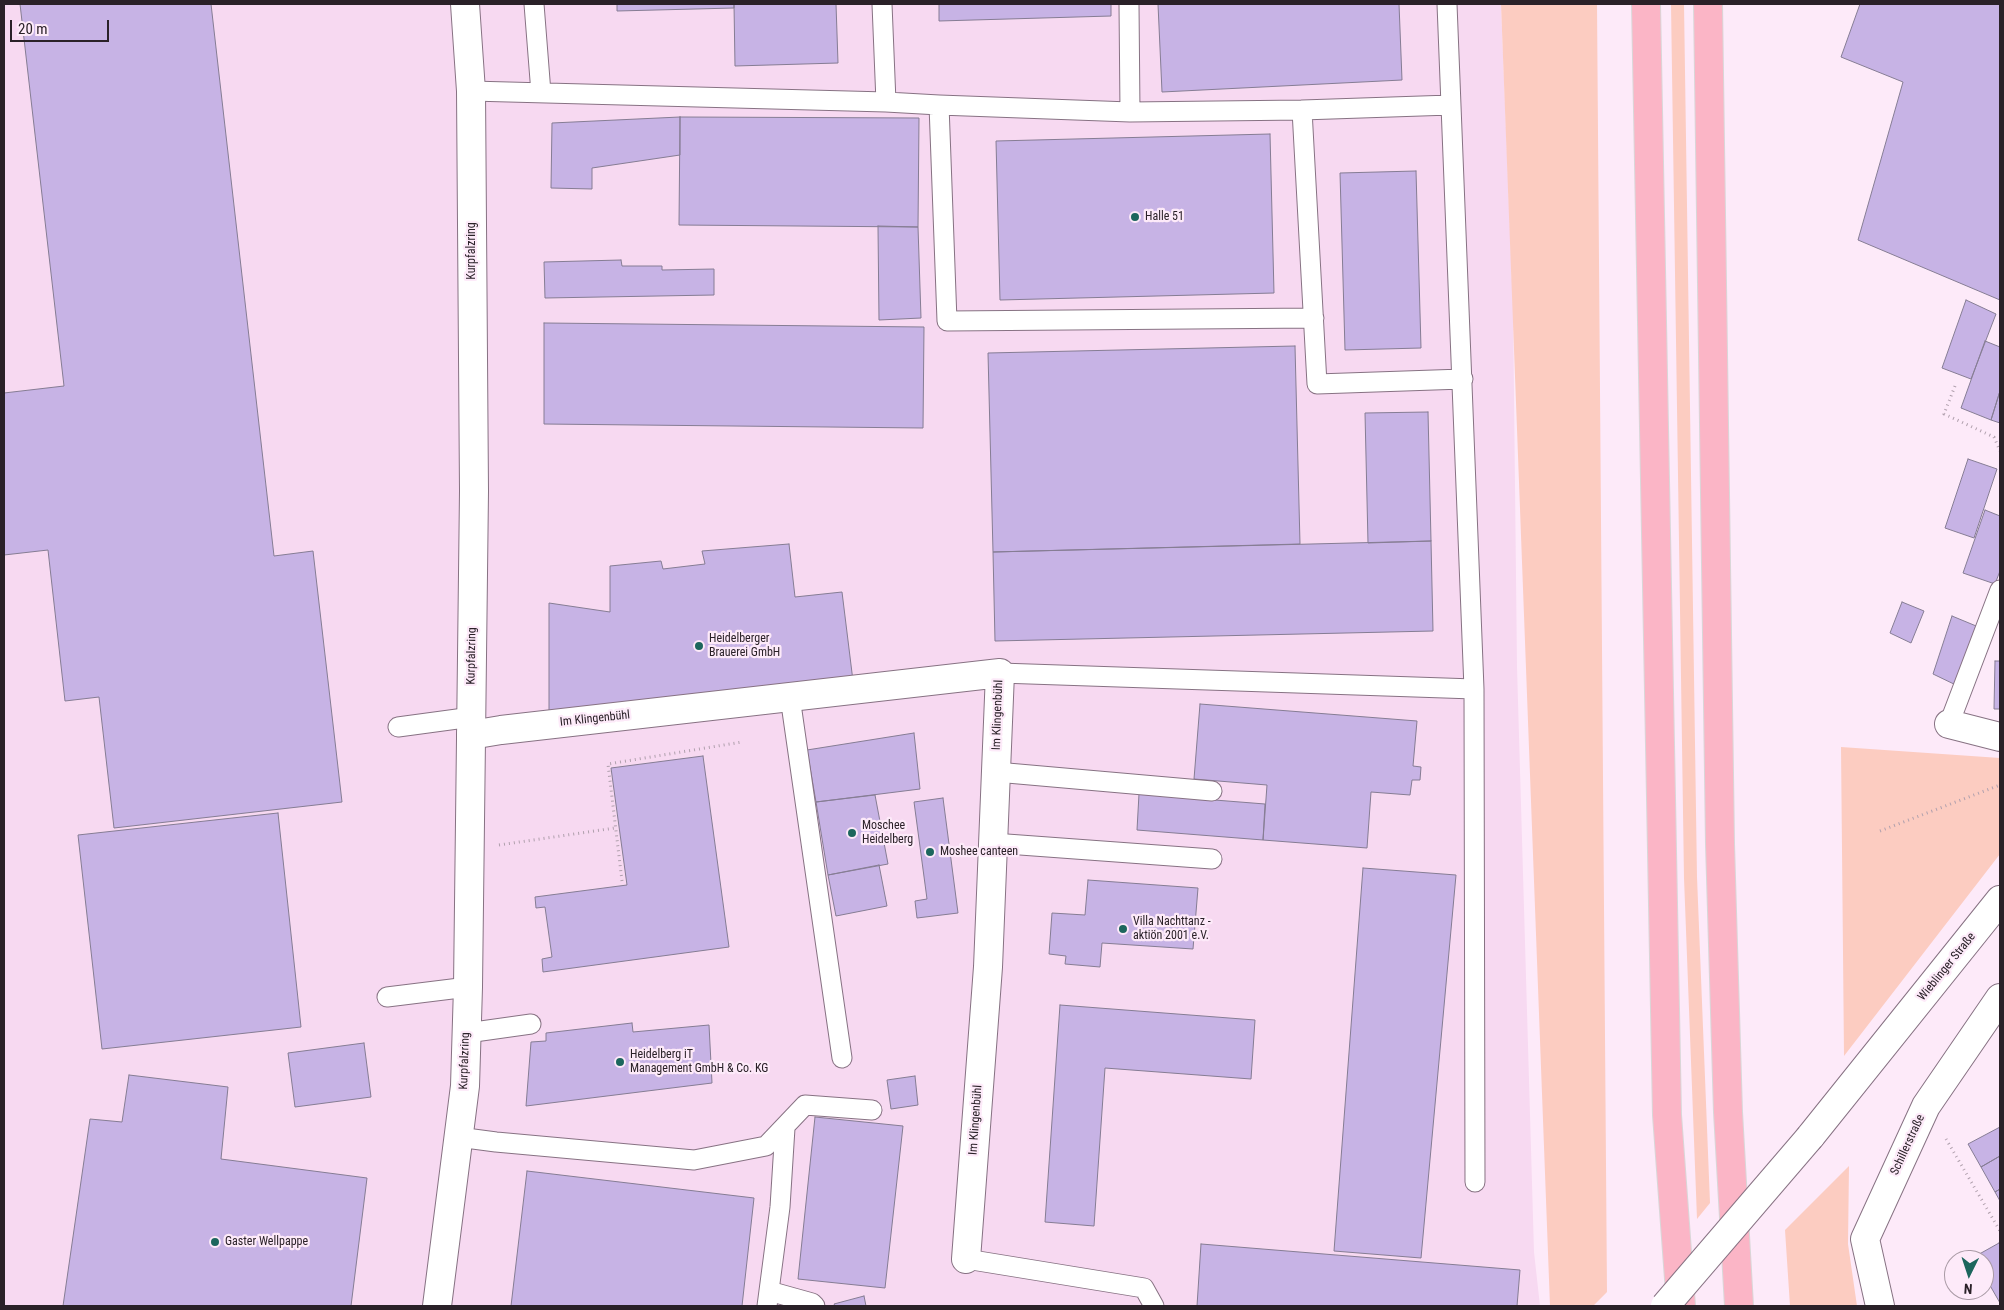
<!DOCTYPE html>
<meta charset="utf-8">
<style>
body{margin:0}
#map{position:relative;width:2004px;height:1310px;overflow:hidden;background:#fdeaf9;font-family:"Roboto Condensed",sans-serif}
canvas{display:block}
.frame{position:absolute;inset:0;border:5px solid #2a2128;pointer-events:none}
.north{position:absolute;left:1944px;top:1250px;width:50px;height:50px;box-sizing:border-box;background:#fdeaf9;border:1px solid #a99aa5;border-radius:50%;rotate:184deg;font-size:14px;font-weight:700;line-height:20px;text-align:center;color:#2a2128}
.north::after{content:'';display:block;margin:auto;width:18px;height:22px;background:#1c665d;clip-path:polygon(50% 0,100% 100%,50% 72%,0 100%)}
.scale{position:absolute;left:10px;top:20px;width:99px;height:22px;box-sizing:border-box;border:2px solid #2a2128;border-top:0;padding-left:6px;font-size:15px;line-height:18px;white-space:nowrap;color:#2a2128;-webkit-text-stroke:4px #fdeaf9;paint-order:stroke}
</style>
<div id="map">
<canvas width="2004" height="1310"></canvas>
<div class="frame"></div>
<div class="north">N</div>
<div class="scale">20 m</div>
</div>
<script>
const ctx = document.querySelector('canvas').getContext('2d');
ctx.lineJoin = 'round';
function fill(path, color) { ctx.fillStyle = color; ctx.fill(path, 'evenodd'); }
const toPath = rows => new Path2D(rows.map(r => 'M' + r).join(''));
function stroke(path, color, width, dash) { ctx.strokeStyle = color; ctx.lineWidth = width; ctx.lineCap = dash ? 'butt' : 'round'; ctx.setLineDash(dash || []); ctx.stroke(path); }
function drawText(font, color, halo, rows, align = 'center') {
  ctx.font = font + ' "Roboto Condensed",sans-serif'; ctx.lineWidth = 4.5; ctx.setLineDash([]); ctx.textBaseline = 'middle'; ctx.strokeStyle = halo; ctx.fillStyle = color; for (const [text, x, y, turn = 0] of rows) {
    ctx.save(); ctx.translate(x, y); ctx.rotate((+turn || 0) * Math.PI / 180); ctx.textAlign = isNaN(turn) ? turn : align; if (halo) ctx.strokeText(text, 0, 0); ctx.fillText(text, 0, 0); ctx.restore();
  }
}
fill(toPath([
 [4,4,1501,4,1513,305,1517,667,1534,1252,1540,1306,4,1306]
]), '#f7d9f1');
fill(toPath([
 [1501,4,1597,4,1607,1292,1593,1306,1550,1306],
 [1671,4,1684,4,1697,877,1710,1203,1697,1219,1684,878],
 [1841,747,2000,758,2000,854,1844,1056],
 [1849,1166,1848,1244,1857,1306,1790,1306,1785,1230]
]), '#fcccc1');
const building = toPath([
 [20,4,211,4,274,556,313,551,342,802,114,828,99,697,65,701,48,550,4,555,4,393,64,386,20,4],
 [617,4,734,4,734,8,617,11,617,4],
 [734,4,836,4,838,63,735,66,734,4],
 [939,4,1111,4,1111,16,939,21,939,4],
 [1158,4,1399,4,1402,80,1162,92,1158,4],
 [1860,4,2000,4,2000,300,1858,240,1903,82,1841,57,1860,4],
 [680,117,919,118,918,227,679,225,680,117],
 [680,117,680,155,592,168,592,189,551,188,552,123,680,117],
 [1270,134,1274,293,1000,300,996,141,1270,134],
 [1416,171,1421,348,1345,350,1340,173,1416,171],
 [878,226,918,227,921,318,879,320,878,226],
 [621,260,622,266,662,266,662,270,714,269,714,295,545,298,544,262,621,260],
 [1966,300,1996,314,1971,379,1942,368,1966,300],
 [544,323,924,327,923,428,544,424,544,323],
 [1985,341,2000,347,2000,391,1991,420,1961,408,1985,341],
 [1295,346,1300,544,993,552,988,353,1295,346],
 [2000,391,2000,423,1991,420,2000,391],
 [1428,412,1431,541,1368,543,1365,413,1428,412],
 [1968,459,1997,469,1974,538,1945,528,1968,459],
 [1985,510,2000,516,2000,571,1995,584,1963,573,1985,510],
 [1431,541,1433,631,995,641,993,552,1431,541],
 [789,544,795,597,842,592,853,681,549,713,549,603,610,612,610,566,661,561,663,569,705,564,702,551,789,544],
 [1902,602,1924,611,1911,643,1890,633,1902,602],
 [1952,616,1981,628,1958,686,1933,674,1952,616],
 [1995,661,2000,661,2000,709,1994,709,1995,661],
 [1200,704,1417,721,1413,766,1421,767,1420,780,1412,780,1410,795,1371,792,1367,848,1263,840,1267,785,1194,779,1200,704],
 [914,733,920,789,816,802,807,750,914,733],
 [703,756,729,947,543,972,542,959,552,957,545,907,536,908,535,897,627,885,611,768,703,756],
 [1139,794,1265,804,1263,840,1137,830,1139,794],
 [875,795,888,864,828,875,816,802,875,795],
 [943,798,958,913,917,918,915,901,927,899,914,802,943,798],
 [278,813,301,1027,102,1049,78,835,278,813],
 [879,865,887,906,836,916,828,875,879,865],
 [1363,868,1456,875,1421,1258,1334,1251,1363,868],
 [1088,880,1198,888,1193,949,1102,943,1100,967,1065,964,1066,956,1049,954,1052,913,1085,915,1088,880],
 [1060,1005,1255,1020,1251,1079,1105,1068,1094,1226,1045,1222,1060,1005],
 [632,1023,633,1032,709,1025,712,1083,526,1106,531,1042,546,1041,546,1033,632,1023],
 [364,1043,371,1097,295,1107,288,1053,364,1043],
 [129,1075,228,1087,221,1159,367,1178,351,1306,63,1306,90,1119,122,1122,129,1075],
 [915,1076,918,1105,891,1109,887,1080,915,1076],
 [815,1117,903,1126,885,1288,798,1279,815,1117],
 [2000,1127,2000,1156,1981,1167,1968,1144,2000,1127],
 [2000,1156,2000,1189,1995,1192,1981,1167,2000,1156],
 [527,1171,754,1198,742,1306,511,1306,527,1171],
 [2000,1189,2000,1201,1995,1192,2000,1189],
 [1999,1243,2000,1245,2000,1303,1984,1275,1984,1260,1976,1260,1974,1257,1999,1243],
 [1201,1244,1520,1270,1517,1306,1197,1306,1201,1244],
 [864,1296,866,1306,835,1306,834,1304,864,1296]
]);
fill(building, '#c7b3e5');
stroke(building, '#867d94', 1);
const lane = toPath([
 [534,4,541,93],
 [882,4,886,102],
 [1129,4,1130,112],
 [1447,4,1474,689,1475,1182],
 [471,91,886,102,939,105,1130,112,1302,110,1451,105],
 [939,105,947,321,1314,318],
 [1302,110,1317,384,1463,379],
 [1000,673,1474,689],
 [790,697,842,1058],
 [1949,724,2000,590],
 [398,727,472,717],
 [996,772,1212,791],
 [993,843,1212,859],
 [387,997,468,987],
 [467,1033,531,1024],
 [458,1137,496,1142,694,1160,766,1146,805,1105,872,1110],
 [966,1259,1144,1288,1154,1306],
 [769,1291,812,1303,815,1306],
 [767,1306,780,1207,785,1128]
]);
const street = toPath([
 [1949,724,2000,737],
 [471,735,501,730,1000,673,988,967,966,1259],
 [1880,1306,1865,1239,1926,1106,2000,998]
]);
const secondary = toPath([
 [1810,1137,2000,900],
 [437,1306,465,1086,468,987,474,491,471,91,465,4]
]);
const highway = toPath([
 [1646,4,1667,1115,1681,1306],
 [1708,4,1720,844,1728,1112,1739,1306]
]);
stroke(lane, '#877283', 21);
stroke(street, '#877283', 30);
stroke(secondary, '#877283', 30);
stroke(highway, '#d9d7d8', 30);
stroke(toPath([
 [1955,386,1944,414,1994,437,2000,451],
 [1880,831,2000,785],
 [499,845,615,828],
 [622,881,608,764,742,742],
 [1946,1139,2000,1231]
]), '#b0a0ad', 3, [1, 4]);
stroke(lane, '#fff', 19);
stroke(street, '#fff', 28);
stroke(secondary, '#fff', 28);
stroke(highway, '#fbb5c6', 28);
const secondaryBridge = toPath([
 [1665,1306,1810,1137]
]);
stroke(secondaryBridge, '#877283', 30, []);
stroke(secondaryBridge, '#fff', 28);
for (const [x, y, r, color] of [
 [1135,217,5,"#1c665d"],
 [699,646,5,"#1c665d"],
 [852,833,5,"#1c665d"],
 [930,852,5,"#1c665d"],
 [1123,929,5,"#1c665d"],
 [620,1062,5,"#1c665d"],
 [215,1242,5,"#1c665d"]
]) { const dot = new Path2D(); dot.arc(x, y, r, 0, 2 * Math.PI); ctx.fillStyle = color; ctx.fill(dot); stroke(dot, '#fdeaf9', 2); }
drawText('12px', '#2a2128', '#fdeaf9', [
 ["Halle 51",1145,217],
 ["Heidelberger",709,639],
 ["Brauerei GmbH",709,653],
 ["Moschee",862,826],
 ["Heidelberg",862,840],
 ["Moshee canteen",940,852],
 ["Villa Nachttanz -",1133,922],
 ["aktiön 2001 e.V.",1133,936],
 ["Heidelberg iT",630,1055],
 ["Management GmbH & Co. KG",630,1069],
 ["Gaster Wellpappe",225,1242]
], 'left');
drawText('12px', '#2a2128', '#fdeaf9', [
 ["Kurpfalzring",472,251,-90],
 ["Kurpfalzring",472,656,-89],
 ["Im Klingenbühl",998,715,-88],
 ["Im Klingenbühl",595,719,-6],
 ["Wieblinger Straße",1947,967,-51],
 ["Kurpfalzring",465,1061,-88],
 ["Im Klingenbühl",976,1120,-86],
 ["Schillerstraße",1908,1145,-65]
]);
</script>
